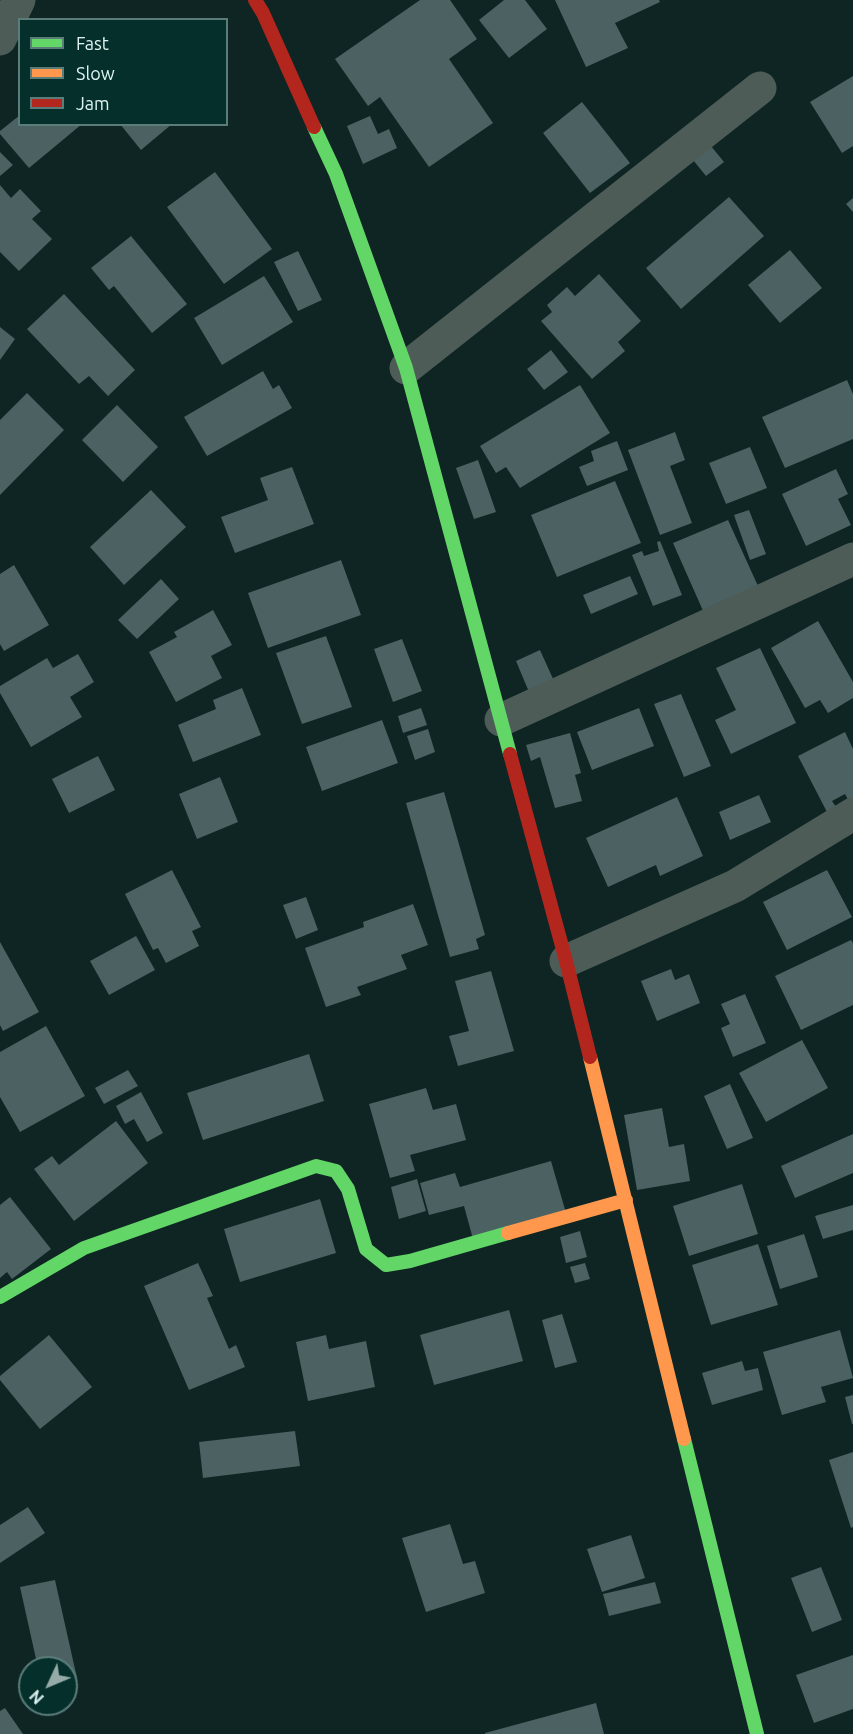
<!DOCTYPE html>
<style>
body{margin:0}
#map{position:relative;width:853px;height:1734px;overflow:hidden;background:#0e2523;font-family:Ubuntu,sans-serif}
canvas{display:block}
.legend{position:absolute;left:18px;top:18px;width:210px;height:108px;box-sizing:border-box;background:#042f2b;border:2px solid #5b7d7a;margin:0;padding:8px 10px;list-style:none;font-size:18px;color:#def3f0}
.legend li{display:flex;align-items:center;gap:12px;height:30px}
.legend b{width:30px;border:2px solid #5b7d7a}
.north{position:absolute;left:18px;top:1656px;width:60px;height:60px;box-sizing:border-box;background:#042f2b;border:2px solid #5b7d7a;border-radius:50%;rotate:226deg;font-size:16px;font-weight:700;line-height:24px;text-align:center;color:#def3f0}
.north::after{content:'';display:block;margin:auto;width:21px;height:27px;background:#95aba8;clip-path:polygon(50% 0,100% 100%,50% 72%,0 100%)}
</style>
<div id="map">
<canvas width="853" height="1734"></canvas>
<ul class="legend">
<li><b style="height:8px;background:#63d668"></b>Fast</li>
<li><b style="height:8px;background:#ff974d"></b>Slow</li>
<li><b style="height:8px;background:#b3261e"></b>Jam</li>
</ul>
<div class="north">N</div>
</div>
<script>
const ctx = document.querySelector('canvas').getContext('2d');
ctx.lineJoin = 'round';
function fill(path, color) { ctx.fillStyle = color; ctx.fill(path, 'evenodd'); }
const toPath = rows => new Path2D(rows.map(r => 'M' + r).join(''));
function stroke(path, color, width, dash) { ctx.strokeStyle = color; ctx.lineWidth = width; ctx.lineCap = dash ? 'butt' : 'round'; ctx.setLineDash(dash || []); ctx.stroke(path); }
fill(toPath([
 [420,0,450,0,477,39,449,59,493,123,429,167,380,97,368,106,335,59],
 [504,0,525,0,547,29,509,58,479,20],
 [555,0,659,0,660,2,615,23,628,48,586,67],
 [853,76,853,146,842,153,810,102],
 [582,102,630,163,590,193,543,133],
 [20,115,20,124,82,124,29,168,0,134,0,131],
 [370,116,378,134,389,129,397,148,363,164,347,126],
 [120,124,172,124,141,150],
 [711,146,724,162,706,176,693,160],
 [0,152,13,165,0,176],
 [215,172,272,249,224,284,167,207],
 [0,185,11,198,20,189,41,211,32,219,52,239,19,271,0,252],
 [729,197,764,236,681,309,646,268],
 [853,198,853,212,846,204],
 [131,236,187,304,152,333,114,286,109,290,91,268],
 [790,250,822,288,780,323,748,285],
 [298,251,322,300,298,311,274,262],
 [599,274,641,321,618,342,625,351,592,379,541,321,552,312,547,305,567,287,575,296],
 [264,276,293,322,222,365,194,318],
 [64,294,135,370,108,396,89,376,79,384,27,329],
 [0,327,15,339,0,360],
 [551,350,568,372,544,390,527,369],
 [263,371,273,389,279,385,292,408,207,456,184,417],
 [847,380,853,394,853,439,785,468,762,417],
 [580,385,610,433,520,488,506,467,496,473,480,446],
 [27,393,64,430,0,495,0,420],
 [117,405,158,447,123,482,82,440],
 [675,432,685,460,670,466,692,523,660,535,628,450],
 [617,441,628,470,587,486,579,467,594,461,591,451],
 [750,447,767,488,726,504,709,463],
 [478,460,496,512,474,519,456,468],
 [292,467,314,524,235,553,221,517,268,500,260,478],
 [836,469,848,494,838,499,851,525,806,546,782,494],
 [615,481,641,543,557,577,531,515],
 [151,490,186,527,124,585,90,547],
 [749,510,766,554,750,560,734,515],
 [728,520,763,597,708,622,673,543],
 [660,541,682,595,653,606,632,555,642,551,644,556,659,551,657,542],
 [341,560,361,615,268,648,248,593],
 [14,565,49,625,4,651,0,644,0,574],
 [630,576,638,594,591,614,583,595],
 [161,579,179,599,137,639,118,620],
 [213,610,232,645,211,656,222,678,176,702,149,652,177,637,174,632],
 [818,621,853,682,853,698,828,713,820,700,805,708,771,648],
 [326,636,352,707,302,724,276,653],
 [402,639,422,691,393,702,374,649],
 [760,648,796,723,731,754,715,720,736,710,716,668],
 [540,650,554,681,529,692,516,661],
 [78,654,94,682,70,697,82,717,31,747,0,693,0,686,47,658,53,668],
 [242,688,261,735,193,762,178,725,216,709,213,700],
 [681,694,711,766,684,777,654,704],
 [421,708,427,725,403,733,398,716],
 [639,708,654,746,592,770,577,732],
 [382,720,398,763,322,791,306,747],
 [428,729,435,752,415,760,407,736],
 [845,732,853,749,853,809,845,794,832,801,838,810,828,814,798,756],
 [570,733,581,773,575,775,582,801,555,808,540,757,531,761,526,745],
 [98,756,115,790,69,813,52,779],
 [220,777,238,822,197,839,179,794],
 [444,792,485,935,476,939,479,949,450,957,406,803],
 [759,795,771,822,730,840,719,812],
 [677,797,703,856,660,876,656,865,608,887,586,838],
 [172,870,201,927,192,931,199,946,166,963,158,948,153,950,125,894],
 [827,870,852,917,787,950,763,902],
 [306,897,318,930,296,939,283,905],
 [413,904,428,945,401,955,407,969,357,987,361,995,326,1007,305,948,364,927,363,922],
 [136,936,155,970,109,995,90,961],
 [851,940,853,943,853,1005,801,1030,775,976],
 [0,942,39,1012,3,1031,0,1025],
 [671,969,675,980,689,974,700,1003,657,1021,641,981],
 [491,971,514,1051,458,1066,449,1036,469,1031,455,981],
 [745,994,766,1043,733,1057,721,1028,730,1024,721,1004],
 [46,1026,85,1096,20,1132,0,1097,0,1052],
 [802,1040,828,1088,766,1122,739,1073],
 [309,1054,324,1101,203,1140,187,1093],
 [128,1070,138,1086,104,1104,95,1088],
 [730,1084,753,1138,727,1149,704,1096],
 [426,1088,433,1110,456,1104,466,1140,410,1155,415,1171,390,1178,369,1104],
 [141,1092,163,1133,147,1142,134,1119,125,1124,116,1106],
 [662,1108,669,1147,684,1144,690,1181,637,1190,624,1115],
 [116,1121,148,1163,74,1221,34,1169,52,1156,59,1165],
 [853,1134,853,1173,795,1198,781,1166],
 [551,1161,566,1213,473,1239,464,1206,429,1215,420,1183,455,1173,460,1187],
 [417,1179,426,1211,399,1219,391,1187],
 [742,1184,758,1234,689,1256,673,1206],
 [10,1197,51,1249,12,1279,7,1272,0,1278,0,1205],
 [320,1199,336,1253,240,1282,224,1229],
 [853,1205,853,1230,823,1239,815,1216],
 [580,1231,587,1257,566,1263,560,1237],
 [804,1234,818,1277,780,1289,767,1246],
 [758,1244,778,1305,711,1325,692,1265],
 [198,1263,213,1296,207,1298,229,1349,236,1345,245,1367,189,1390,144,1286],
 [585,1263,590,1279,575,1283,570,1267],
 [509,1310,523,1361,434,1385,420,1335],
 [562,1314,577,1362,555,1368,542,1320],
 [840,1330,853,1378,821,1387,826,1402,782,1415,763,1352],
 [49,1335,92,1387,40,1429,0,1380,0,1376],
 [326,1335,329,1349,366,1341,375,1387,308,1401,296,1342],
 [742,1361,745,1371,758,1368,763,1390,712,1405,702,1373],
 [853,1395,853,1424,852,1424,845,1397],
 [295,1431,300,1466,203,1478,199,1442],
 [853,1452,853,1527,851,1528,829,1460],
 [28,1507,45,1533,0,1563,0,1525],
 [450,1524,463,1564,475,1561,485,1593,426,1612,402,1538],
 [631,1535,645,1578,602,1592,587,1549],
 [821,1567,842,1620,812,1632,791,1578],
 [55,1580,77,1678,66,1680,66,1668,38,1668,20,1587],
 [655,1582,661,1603,609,1616,603,1594],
 [853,1655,853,1709,814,1723,796,1675],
 [596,1703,604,1734,485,1734,485,1733],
 [5,1708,23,1734,0,1734,0,1711]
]), '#4b6162');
stroke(toPath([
 [0,39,19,0],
 [406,368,760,88],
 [501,720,853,559],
 [566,961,735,886,853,814]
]), '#4d5c57', 33);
stroke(toPath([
 [314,127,336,174,406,368,510,754],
 [0,1297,84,1248,316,1166,336,1171,348,1189,366,1249,386,1265,410,1261,508,1233],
 [684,1439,757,1734]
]), '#63d668', 14);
stroke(toPath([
 [590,1057,684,1439],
 [508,1233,626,1200]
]), '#ff974d', 14);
stroke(toPath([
 [255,0,263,13,314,127],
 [510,754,566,961,590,1057]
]), '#b3261e', 14);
</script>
